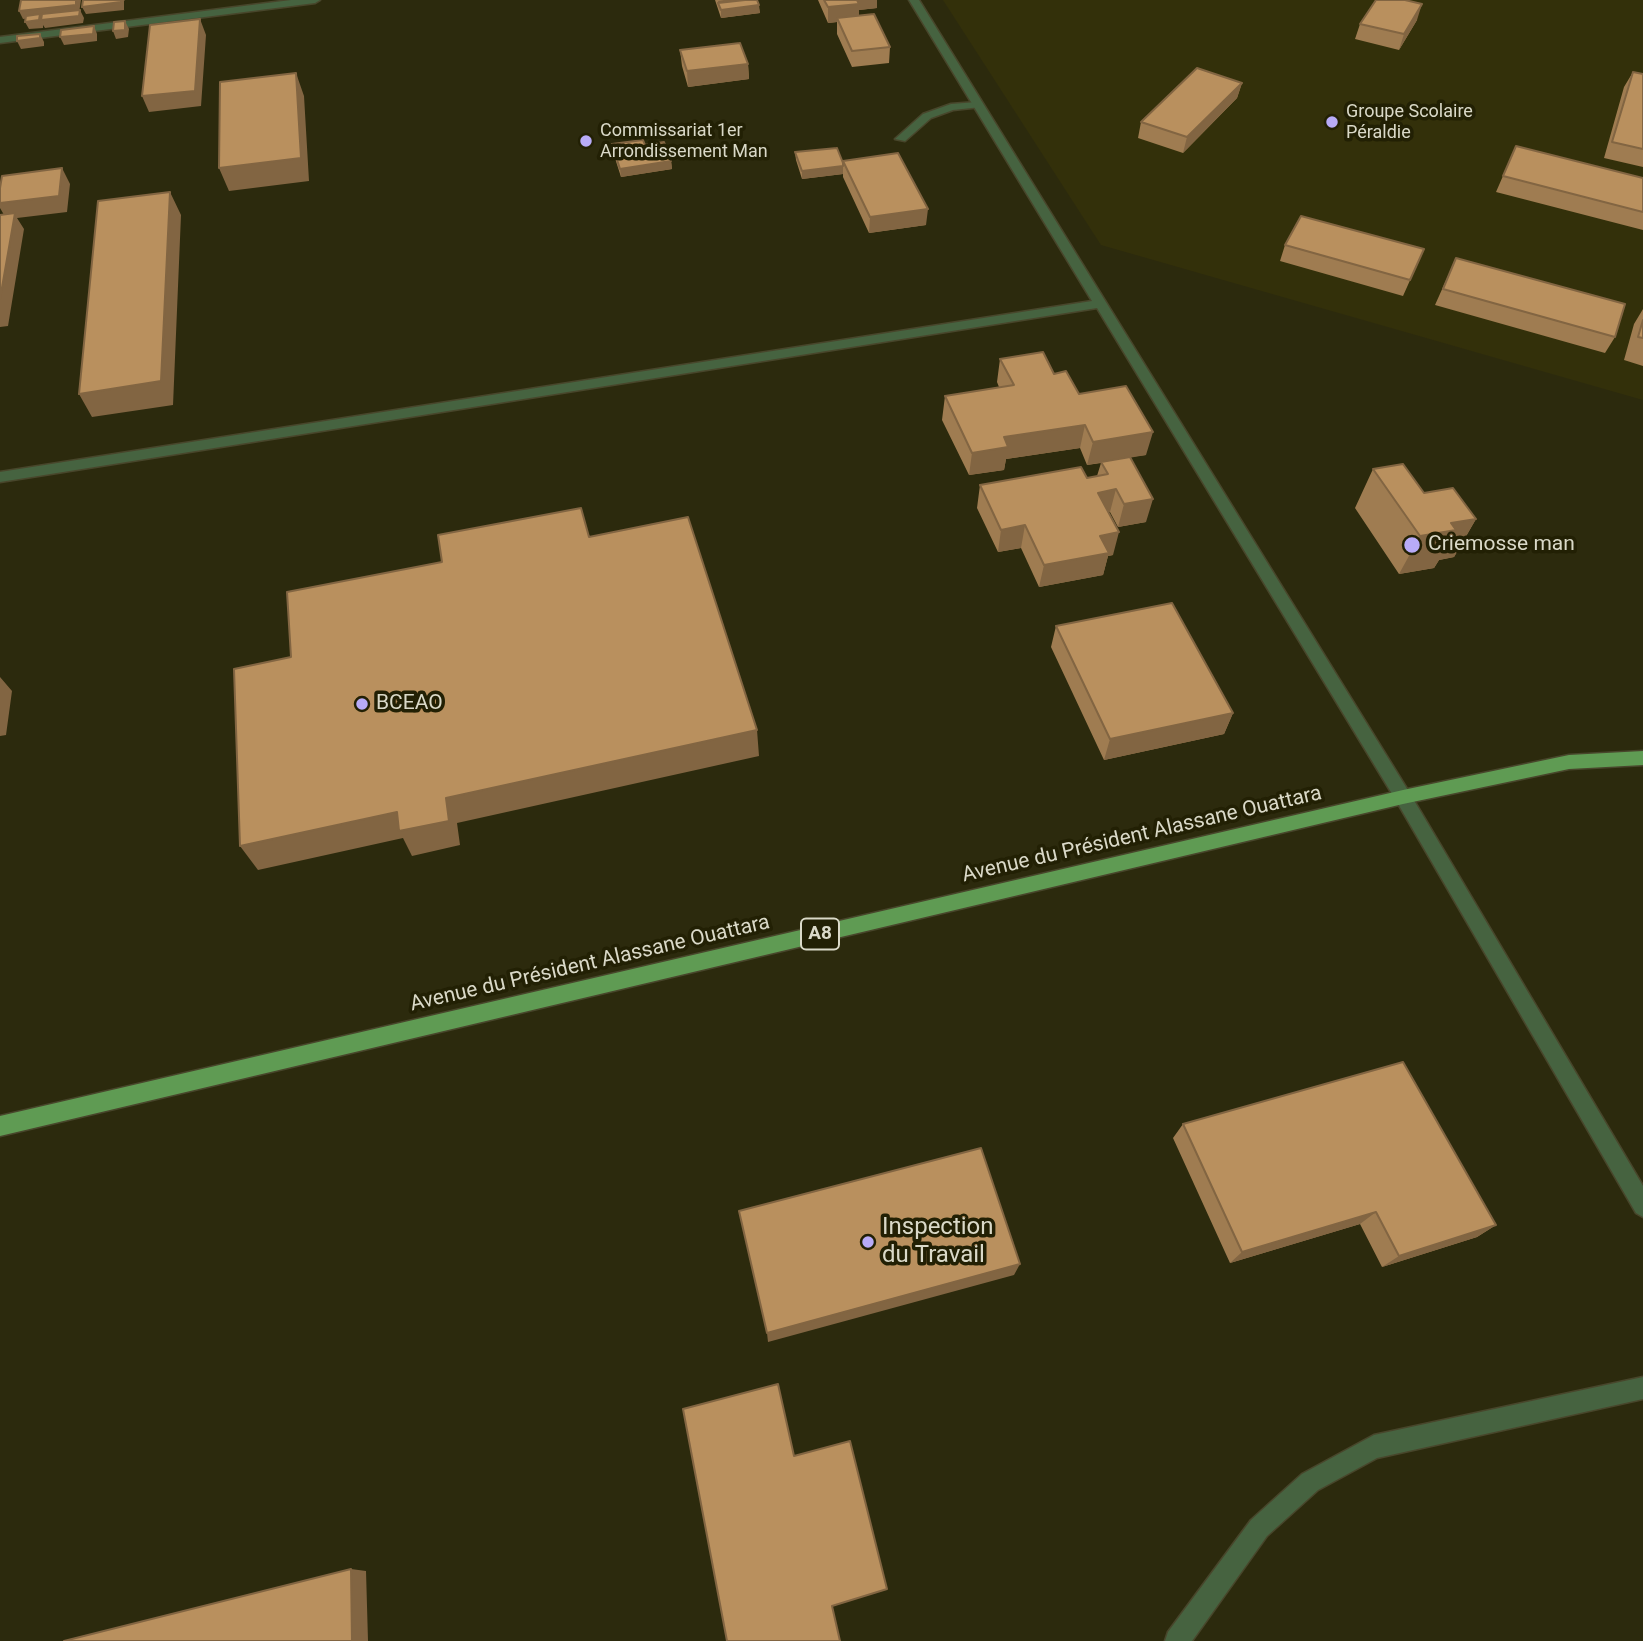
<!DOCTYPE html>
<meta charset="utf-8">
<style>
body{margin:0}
canvas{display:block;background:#2c2a0d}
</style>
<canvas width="1643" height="1641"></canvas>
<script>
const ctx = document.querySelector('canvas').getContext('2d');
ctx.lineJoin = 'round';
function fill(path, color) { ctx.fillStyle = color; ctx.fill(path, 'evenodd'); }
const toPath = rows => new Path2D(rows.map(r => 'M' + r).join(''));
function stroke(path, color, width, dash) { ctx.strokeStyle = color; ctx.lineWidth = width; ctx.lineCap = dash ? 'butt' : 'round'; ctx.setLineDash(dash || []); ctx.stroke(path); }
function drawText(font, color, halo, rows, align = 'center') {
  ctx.font = font + ' Roboto,sans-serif'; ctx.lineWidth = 7; ctx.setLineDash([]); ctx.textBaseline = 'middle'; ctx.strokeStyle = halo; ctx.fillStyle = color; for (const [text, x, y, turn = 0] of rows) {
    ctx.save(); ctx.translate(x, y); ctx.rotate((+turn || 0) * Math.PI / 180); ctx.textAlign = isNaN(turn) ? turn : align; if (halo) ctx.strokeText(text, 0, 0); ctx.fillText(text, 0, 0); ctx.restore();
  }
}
fill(toPath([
 [943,0,1643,0,1643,400,1101,245]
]), '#33300a');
const lane = toPath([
 [977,102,981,103,981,107,953,110,931,118,905,141,895,139,923,114,951,104,977,102]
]);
const street = toPath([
 [291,0,320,0,315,3,0,43,0,37,291,0],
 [909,0,919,0,1409,792,1643,1186,1643,1217,1636,1213,1397,802,1097,308,0,482,0,472,1092,301,909,0],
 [1643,1377,1643,1399,1377,1458,1318,1490,1267,1536,1192,1641,1165,1641,1168,1632,1251,1520,1302,1474,1374,1435,1643,1377]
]);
const primary = toPath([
 [1643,751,1643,765,1569,769,1403,804,0,1136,0,1116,1403,790,1569,755,1643,751]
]);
stroke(lane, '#48462b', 3);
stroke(street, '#48462b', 3);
stroke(primary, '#48462b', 3);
fill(lane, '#466340');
fill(street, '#466340');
fill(primary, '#5f9b53');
fill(toPath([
 [715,0,757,0,760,13,721,18],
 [818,0,877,0,877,8,859,10,859,16,890,47,889,63,852,67,837,34,837,22,828,23],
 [1417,20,1399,50,1355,39,1360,24],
 [680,50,748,64,749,79,688,87,682,66],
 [1633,72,1643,74,1643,167,1604,158,1624,87],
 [1242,83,1237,98,1183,153,1138,138,1141,122],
 [612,144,645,145,671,161,672,169,621,177,613,152],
 [1516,146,1643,178,1643,230,1496,192],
 [795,152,843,163,843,161,926,225,869,233,843,177,843,174,802,179,796,160],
 [1285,245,1424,249,1403,296,1280,261],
 [1456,258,1615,337,1605,353,1435,305],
 [1643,309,1643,366,1624,360,1634,324],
 [1000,359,1054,374,1146,455,1130,457,1146,522,1118,527,1110,512,1108,512,1113,555,1108,556,1103,575,1039,587,1021,548,998,552,977,508,980,485,1087,478,1097,476,1101,463,1087,465,1080,448,1006,459,1004,470,969,475,942,420,945,396,999,387,997,382],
 [1373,469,1476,519,1454,557,1439,560,1434,568,1399,574,1355,508],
 [1056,626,1233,713,1224,734,1104,760,1051,647],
 [1183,1124,1496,1225,1477,1237,1382,1267,1360,1224,1230,1263,1173,1138]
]), '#9f7c51');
fill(toPath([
 [76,0,81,0,79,13,80,10,84,18,83,23,45,28,43,25,43,28,29,29,25,22,40,17,23,19,19,11],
 [82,0,125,0,124,1,124,10,86,14,82,7,84,5],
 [724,0,756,0,719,6,718,1],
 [855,0,877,0,877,8,859,10,859,20,837,18,837,22,828,23,828,7],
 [1422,4,1417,20,1399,50,1404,34],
 [759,5,760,13,721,18,721,10],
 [200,19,206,35,201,106,149,112,142,96],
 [125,21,129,29,128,37,116,39,113,31],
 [94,26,97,34,97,41,64,45,60,37],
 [40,34,44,42,44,46,21,49,17,41],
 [748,64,749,79,688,87,687,71],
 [296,73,304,96,309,181,229,191,219,168],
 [1242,83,1237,98,1183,153,1187,137],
 [671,161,672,169,621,177,620,169],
 [843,166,843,174,802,179,802,171],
 [62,168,70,184,67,212,17,218,24,229,8,326,0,327,0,299,7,220,0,208,0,203],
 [170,192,181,215,173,405,92,417,79,394],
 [928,209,926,225,869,233,870,217],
 [1085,425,1080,448,1006,459,1004,470,969,475,972,453,1004,437],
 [1153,432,1146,455,1087,465,1093,442],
 [1116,489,1110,512,1092,515,1098,493],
 [1153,499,1146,522,1118,527,1124,504],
 [1476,519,1454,557,1439,560,1434,568,1399,574,1420,536,1451,523],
 [1025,525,1021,548,998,552,1001,530],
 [1119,532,1113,555,1108,556,1103,575,1039,587,1044,565,1100,536],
 [0,677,12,691,6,735,0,736],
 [1233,713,1224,734,1104,760,1110,739],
 [757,730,759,756,457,823,460,845,412,856,403,838,258,870,240,846,446,798],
 [1376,1212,1360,1224,1230,1263,1242,1252],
 [1496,1225,1477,1237,1382,1267,1399,1256],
 [1020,1264,1014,1275,768,1342,767,1333],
 [351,1569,366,1571,368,1641,352,1641]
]), '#826542');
const building = toPath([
 [21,0,76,0,76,5,19,11,21,0],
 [83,0,121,0,121,2,82,7,83,0],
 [745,0,757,0,759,5,721,10,718,3,745,0],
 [824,0,857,0,859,4,828,7,824,0],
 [1376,0,1405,0,1422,4,1404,34,1360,24,1376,0],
 [80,10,79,16,41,20,42,14,80,10],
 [40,14,39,20,25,22,26,16,40,14],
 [874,14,890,47,852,51,837,18,874,14],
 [200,19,195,91,142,96,150,25,200,19],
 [125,21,125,30,113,31,114,22,125,21],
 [94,26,93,34,60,37,61,30,94,26],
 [40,34,40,38,17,41,17,36,40,34],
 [740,43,748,64,687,71,680,50,740,43],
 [1197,68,1242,83,1187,137,1141,122,1197,68],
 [1633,72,1643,74,1643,149,1612,142,1633,72],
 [296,73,301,158,219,168,220,82,296,73],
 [643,140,645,145,664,142,671,161,620,169,612,144,643,140],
 [1516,146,1643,178,1643,212,1503,176,1516,146],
 [837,148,843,163,843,166,802,171,795,152,837,148],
 [898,153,928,209,870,217,843,161,898,153],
 [62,168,59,196,0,203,0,188,2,176,62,168],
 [170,192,161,381,79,394,98,201,170,192],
 [15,213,0,299,0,215,15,213],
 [1301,216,1424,249,1410,280,1285,245,1301,216],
 [1456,258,1625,304,1615,337,1443,289,1456,258],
 [1643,320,1643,338,1638,337,1643,320],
 [1043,352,1054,374,1066,371,1079,394,1126,386,1153,432,1093,442,1085,425,1004,437,1008,447,972,453,945,396,1014,385,1000,359,1043,352],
 [1130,457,1153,499,1124,504,1116,489,1098,493,1119,532,1100,536,1109,553,1044,565,1025,525,1001,530,980,485,1081,467,1087,478,1108,474,1101,462,1130,457],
 [1403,464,1424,493,1453,488,1476,519,1451,523,1456,530,1420,536,1373,469,1403,464],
 [581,508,589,537,688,517,757,730,446,798,449,821,399,831,397,812,240,846,234,669,291,657,287,592,442,562,438,535,581,508],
 [1172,603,1233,713,1110,739,1056,626,1172,603],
 [1403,1062,1496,1225,1399,1256,1376,1212,1242,1252,1183,1124,1403,1062],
 [981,1148,1020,1264,767,1333,739,1211,981,1148],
 [778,1384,794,1456,850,1441,887,1589,832,1606,840,1641,727,1641,683,1409,778,1384],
 [351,1569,352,1641,64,1641,351,1569]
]);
fill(building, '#b9905e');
stroke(building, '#826542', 2);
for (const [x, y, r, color] of [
 [1332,122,7,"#b8abf7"],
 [586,141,7,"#b8abf7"],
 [1412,545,9,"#b8abf7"],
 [362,704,7,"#b8abf7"],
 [868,1242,7,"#b8abf7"]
]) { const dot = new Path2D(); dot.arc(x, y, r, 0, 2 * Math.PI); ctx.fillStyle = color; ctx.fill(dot); stroke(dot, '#222004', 2.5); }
drawText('18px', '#dad9c8', '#222004', [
 ["Groupe Scolaire",1346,112],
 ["Péraldie",1346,133],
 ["Commissariat 1er",600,131],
 ["Arrondissement Man",600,152]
], 'left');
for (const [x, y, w] of [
 [820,934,38]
]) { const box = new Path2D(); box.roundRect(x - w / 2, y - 15.5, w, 31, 5); ctx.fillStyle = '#222004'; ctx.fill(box); stroke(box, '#dad9c8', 2); }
drawText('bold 19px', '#dad9c8', null, [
 ["A8",820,934]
]);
drawText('21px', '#dad9c8', '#222004', [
 ["Criemosse man",1428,545],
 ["BCEAO",376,704]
], 'left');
drawText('21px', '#dad9c8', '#222004', [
 ["Avenue du Président Alassane Ouattara",1142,835,-13],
 ["Avenue du Président Alassane Ouattara",590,964,-13]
]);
drawText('24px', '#dad9c8', '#222004', [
 ["Inspection",882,1228],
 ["du Travail",882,1256]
], 'left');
</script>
